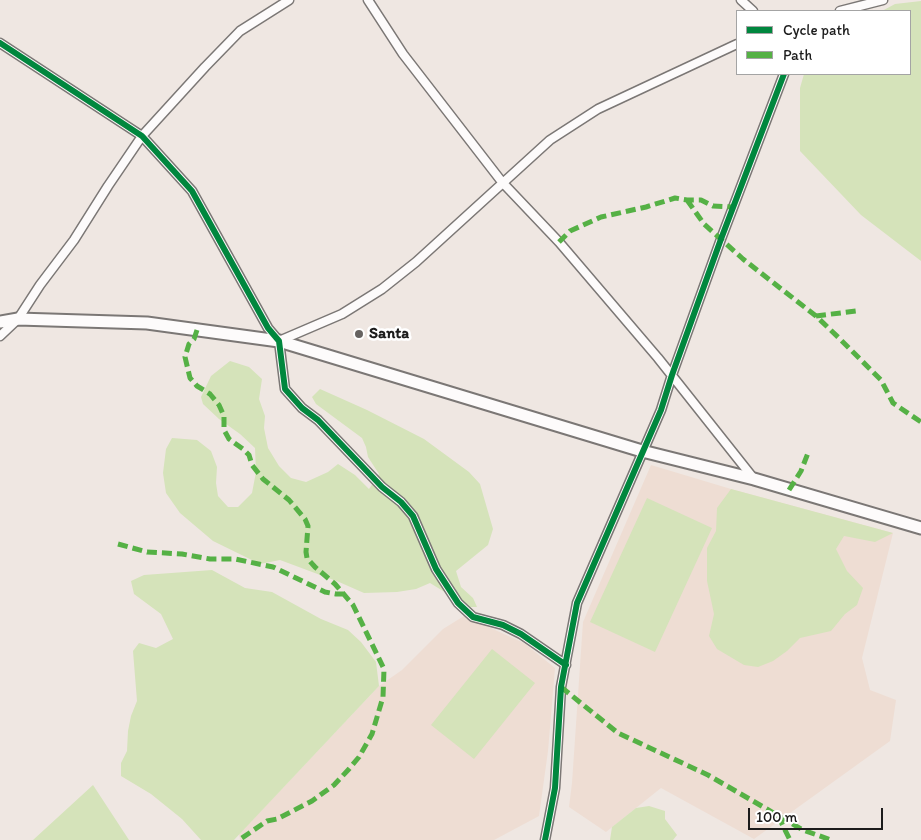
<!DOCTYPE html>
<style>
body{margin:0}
#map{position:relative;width:921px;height:840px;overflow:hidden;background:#efe7e2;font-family:Itim,sans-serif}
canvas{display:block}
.legend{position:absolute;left:736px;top:10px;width:175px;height:65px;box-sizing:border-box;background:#fff;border:1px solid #a4a4a4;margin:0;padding:6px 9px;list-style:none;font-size:15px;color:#1c1c1c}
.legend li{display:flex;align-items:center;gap:10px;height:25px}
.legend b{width:25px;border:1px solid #a4a4a4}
.scale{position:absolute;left:748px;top:808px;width:135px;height:22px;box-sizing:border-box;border:2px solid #1c1c1c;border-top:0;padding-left:6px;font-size:15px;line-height:18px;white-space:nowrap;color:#1c1c1c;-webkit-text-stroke:4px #fff;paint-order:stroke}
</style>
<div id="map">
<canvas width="921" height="840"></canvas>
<ul class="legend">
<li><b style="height:6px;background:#00873e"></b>Cycle path</li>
<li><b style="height:6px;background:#55b145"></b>Path</li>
</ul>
<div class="scale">100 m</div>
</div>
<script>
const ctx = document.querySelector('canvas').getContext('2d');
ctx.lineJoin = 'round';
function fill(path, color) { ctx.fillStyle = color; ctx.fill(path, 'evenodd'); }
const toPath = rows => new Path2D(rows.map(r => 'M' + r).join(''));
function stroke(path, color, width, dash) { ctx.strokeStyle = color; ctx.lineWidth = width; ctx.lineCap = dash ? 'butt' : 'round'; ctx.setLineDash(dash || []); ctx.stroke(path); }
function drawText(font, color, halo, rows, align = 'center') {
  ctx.font = font + ' Itim,sans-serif'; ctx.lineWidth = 5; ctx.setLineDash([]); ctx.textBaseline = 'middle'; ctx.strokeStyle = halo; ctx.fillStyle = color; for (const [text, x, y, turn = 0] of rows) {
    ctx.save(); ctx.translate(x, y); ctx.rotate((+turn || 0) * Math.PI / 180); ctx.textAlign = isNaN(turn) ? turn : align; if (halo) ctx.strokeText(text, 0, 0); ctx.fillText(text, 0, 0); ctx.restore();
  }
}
fill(toPath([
 [651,465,731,489,893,533,862,658,870,690,896,700,890,741,754,839,661,788,606,832,569,807,572,783,583,622],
 [464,616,524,643,555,668,548,751,539,816,494,840,240,840,239,834,379,686,402,670,443,629]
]), '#eeddd3');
fill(toPath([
 [921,1,921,261,861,215,800,151,800,88,804,74,910,74,910,11,882,11,895,4],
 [230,361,249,367,262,379,259,399,265,416,264,428,268,448,279,466,291,478,306,482,328,472,338,464,355,475,369,489,379,474,368,457,366,447,362,438,316,404,312,397,320,389,367,410,424,439,469,472,480,484,493,529,488,545,456,571,461,587,473,598,477,607,469,607,430,583,416,589,397,592,364,593,339,582,280,560,260,564,213,541,180,513,166,493,163,473,166,449,172,438,197,440,211,451,217,467,216,483,218,496,228,507,238,507,252,493,256,472,255,448,240,434,219,419,203,404,201,397,211,376],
 [731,489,893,533,875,542,844,536,836,549,847,571,863,588,857,605,845,614,831,631,800,638,787,651,773,661,758,667,744,665,717,649,709,636,714,614,707,581,707,548,716,531,717,508],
 [647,498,712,528,655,652,590,622],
 [212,570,245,588,272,592,321,619,348,630,361,642,376,662,379,686,234,840,201,840,182,819,151,794,121,776,121,763,127,751,128,731,131,716,137,701,133,651,139,643,156,648,173,639,161,614,134,594,131,581,144,575],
 [492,649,535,683,474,759,431,725],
 [93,785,129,840,33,840],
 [649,806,665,811,665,819,677,835,673,840,610,840,612,827,636,808]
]), '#d5e3ba');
const street = toPath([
 [368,0,403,54,502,182,559,242,658,358,754,479],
 [741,0,753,11],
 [840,11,883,0],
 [0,43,142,136,192,191,268,328,279,341,285,389,302,408,318,420,382,487,401,502,413,516,436,569,458,603,473,617,503,625,521,634,566,665],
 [0,336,18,319,40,285,74,240,108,186,142,136,205,67,240,31,289,0],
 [279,341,342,314,382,289,416,262,550,140,598,109,737,44],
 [545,840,555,788,561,687,577,603,661,410,672,375,721,239,784,74]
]);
const secondary = toPath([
 [0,322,18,319,147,323,279,341,642,451,754,479,921,528]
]);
stroke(street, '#7b7775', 11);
stroke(secondary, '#7b7775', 15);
stroke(street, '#fdfbfb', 8);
stroke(secondary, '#fdfbfb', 11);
stroke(toPath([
 [687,200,704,224,743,259,816,316,840,339,881,380,893,403,921,422],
 [559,242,570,231,601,217,646,207,675,198,687,200,701,200,713,206,733,207],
 [816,316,856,311],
 [197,330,194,339,189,344,185,357,190,378,197,386,210,394,219,405,224,416,224,430,229,439,243,449,249,455,252,465,263,479,289,500,305,519,308,526,306,552,307,558,315,567,335,584,353,605,384,669,383,697,372,734,359,757,349,769,334,785,312,801,277,819,267,821,239,840],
 [789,490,801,471,808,453],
 [118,544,147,552,182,554,210,559,235,559,273,567,325,592,336,594,344,594],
 [561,687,618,733,708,775,803,830,831,840],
 [778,816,790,840]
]), '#55b145', 5, [10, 5]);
stroke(toPath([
 [0,43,142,136,192,191,268,328,279,341,285,389,302,408,318,420,382,487,401,502,413,516,436,569,458,603,473,617,503,625,521,634,566,665],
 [545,840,555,788,561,687,577,603,661,410,672,375,721,239,784,74]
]), '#00873e', 6);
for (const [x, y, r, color] of [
 [359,334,5,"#666361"]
]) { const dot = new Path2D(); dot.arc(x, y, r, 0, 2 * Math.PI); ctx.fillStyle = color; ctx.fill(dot); stroke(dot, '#fff', 2); }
drawText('bold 16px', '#1c1c1c', '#fff', [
 ["Santa",369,334]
], 'left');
</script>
